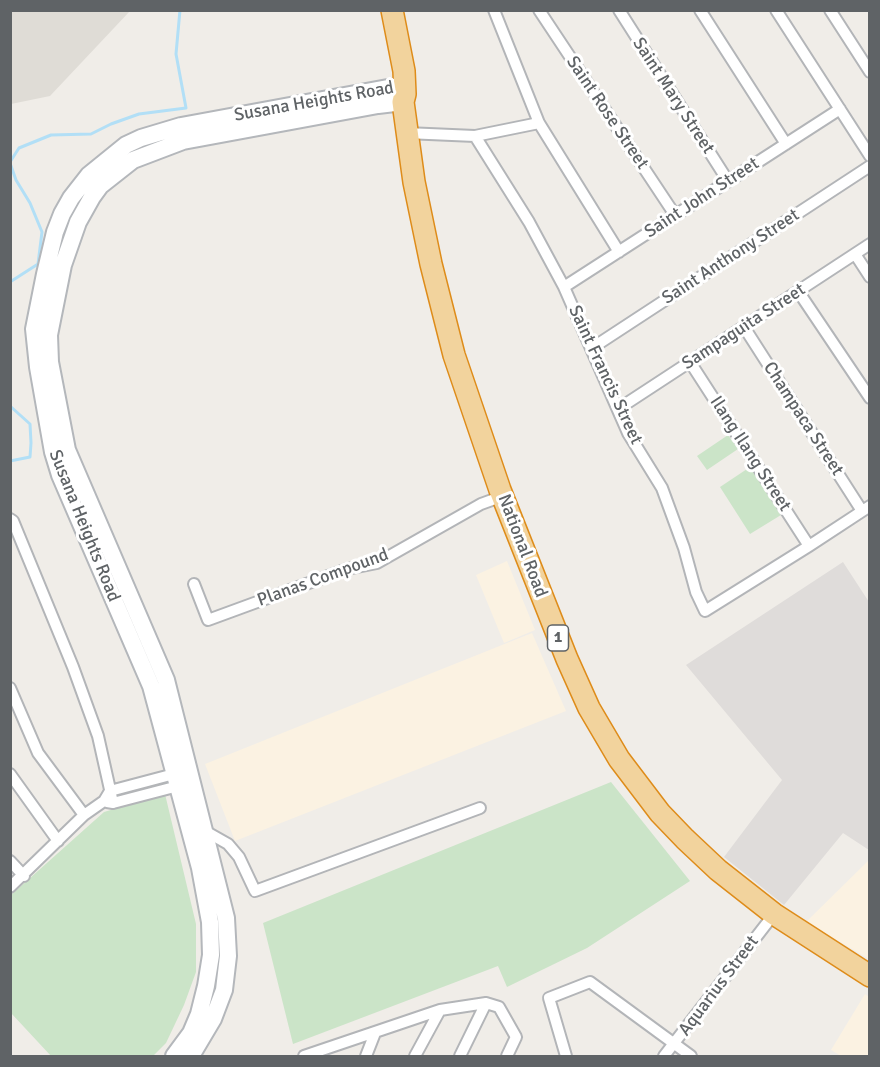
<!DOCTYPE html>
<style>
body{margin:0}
#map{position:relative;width:880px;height:1067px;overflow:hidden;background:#f0ede8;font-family:Signika,sans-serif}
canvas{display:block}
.frame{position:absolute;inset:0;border:12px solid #5f6366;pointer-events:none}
</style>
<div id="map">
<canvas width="880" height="1067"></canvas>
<div class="frame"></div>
</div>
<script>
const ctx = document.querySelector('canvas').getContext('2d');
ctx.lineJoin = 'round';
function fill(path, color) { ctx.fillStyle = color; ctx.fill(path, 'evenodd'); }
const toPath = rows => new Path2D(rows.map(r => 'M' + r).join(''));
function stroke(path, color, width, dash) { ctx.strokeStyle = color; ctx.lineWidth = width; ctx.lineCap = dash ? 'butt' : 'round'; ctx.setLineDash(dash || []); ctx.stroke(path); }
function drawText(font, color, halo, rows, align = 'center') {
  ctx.font = font + ' Signika,sans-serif'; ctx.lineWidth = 6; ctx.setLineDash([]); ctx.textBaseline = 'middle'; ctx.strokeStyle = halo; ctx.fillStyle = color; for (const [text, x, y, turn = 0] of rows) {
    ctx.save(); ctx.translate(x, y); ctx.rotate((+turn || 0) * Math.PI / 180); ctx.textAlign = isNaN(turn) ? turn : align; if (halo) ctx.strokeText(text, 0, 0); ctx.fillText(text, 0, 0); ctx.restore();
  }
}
fill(toPath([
 [507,561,535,630,504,643,476,575],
 [532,633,566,711,235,841,205,764],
 [869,860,869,959,806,922],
 [865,994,869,997,869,1056,841,1056,831,1050]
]), '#fbf2e2');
fill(toPath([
 [843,562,869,602,869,850,843,833,784,905,724,857,782,780,686,665]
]), '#dfdcda');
fill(toPath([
 [11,10,130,10,130,11,50,96,11,104]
]), '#dfdcd6');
fill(toPath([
 [728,435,738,449,707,470,697,456],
 [750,467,781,515,750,534,720,487],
 [611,782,690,881,587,948,507,987,498,966,293,1044,263,923],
 [165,794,196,924,196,972,184,1005,166,1043,153,1056,51,1056,11,1013,11,895,104,812]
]), '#cbe4c8');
stroke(toPath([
 [10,162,19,148,51,135,91,134,111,124,139,114,186,108,176,54,180,10],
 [10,163,16,180,30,203,42,232,38,264,10,282],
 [10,406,30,424,31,443,30,457,10,461]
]), '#b2dff6', 3);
const street = toPath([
 [494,10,539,123,619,252],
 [539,10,675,215],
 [619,10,728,181],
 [700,10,786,144],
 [776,10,870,156],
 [830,10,870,72],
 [406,133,475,136,539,123],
 [475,136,529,222,564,287,628,433,662,488,684,548,696,592,705,611,809,546,870,506],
 [855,254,870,277],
 [564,287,840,109],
 [798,291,870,398],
 [744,327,862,511],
 [592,348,870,166],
 [690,362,809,546],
 [618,409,870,244],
 [10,519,13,521,73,667,98,736,113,803],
 [194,584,208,620,347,569,377,563,481,504,503,496],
 [10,688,38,753,84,815],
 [10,774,58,841],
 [107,802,113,803,182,785],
 [205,831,228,844,239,857,255,891,480,808],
 [10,861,24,876],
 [10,887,84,815,104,801,110,791,178,773],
 [304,1056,440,1010,486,1003,499,1007,516,1037,507,1056],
 [366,1056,375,1033],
 [415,1056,440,1010],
 [460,1056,486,1003],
 [566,1056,549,998,590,982,691,1056],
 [664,1056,774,914]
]);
const secondary = toPath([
 [174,1056,191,1033,199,1014,206,986,211,955,210,922,200,868,151,686,60,475,53,452,38,367,34,329,45,274,55,232,62,214,71,198,89,175,126,145,141,138,181,126,404,85],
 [191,1056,213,1019,224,990,228,956,226,918,166,680,67,450,50,362,49,335,63,265,78,222,92,197,100,186,133,160,183,141,378,105,403,102]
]);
const highway = toPath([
 [392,10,404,71,405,94,403,102,414,182,431,264,454,355,500,490,567,659,589,708,619,759,660,813,685,839,718,870,774,914,870,976]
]);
stroke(street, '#b3b5b8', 14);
stroke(secondary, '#b4b7bb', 20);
stroke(highway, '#de8c1a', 24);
stroke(street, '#fff', 10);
stroke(secondary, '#fff', 16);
stroke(highway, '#f2d39d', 21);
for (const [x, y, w] of [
 [558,638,21]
]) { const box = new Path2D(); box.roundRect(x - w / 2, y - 13, w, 26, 4.5); ctx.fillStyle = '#fff'; ctx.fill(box); stroke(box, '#5f6366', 1.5); }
drawText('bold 16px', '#5f6366', null, [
 ["1",558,638]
]);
drawText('18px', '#5f6366', '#fff', [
 ["Saint Mary Street",673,96,57],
 ["Susana Heights Road",314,102,-10],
 ["Saint Rose Street",607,113,56],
 ["Saint John Street",702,198,-33],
 ["Saint Anthony Street",731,257,-33],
 ["Sampaguita Street",744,327,-33],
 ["Saint Francis Street",605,375,65],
 ["Champaca Street",803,419,57],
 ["Ilang Ilang Street",750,454,57],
 ["Susana Heights Road",84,526,68],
 ["National Road",522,546,69],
 ["Planas Compound",323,578,-20],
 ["Aquarius Street",719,986,-53]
]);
</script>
